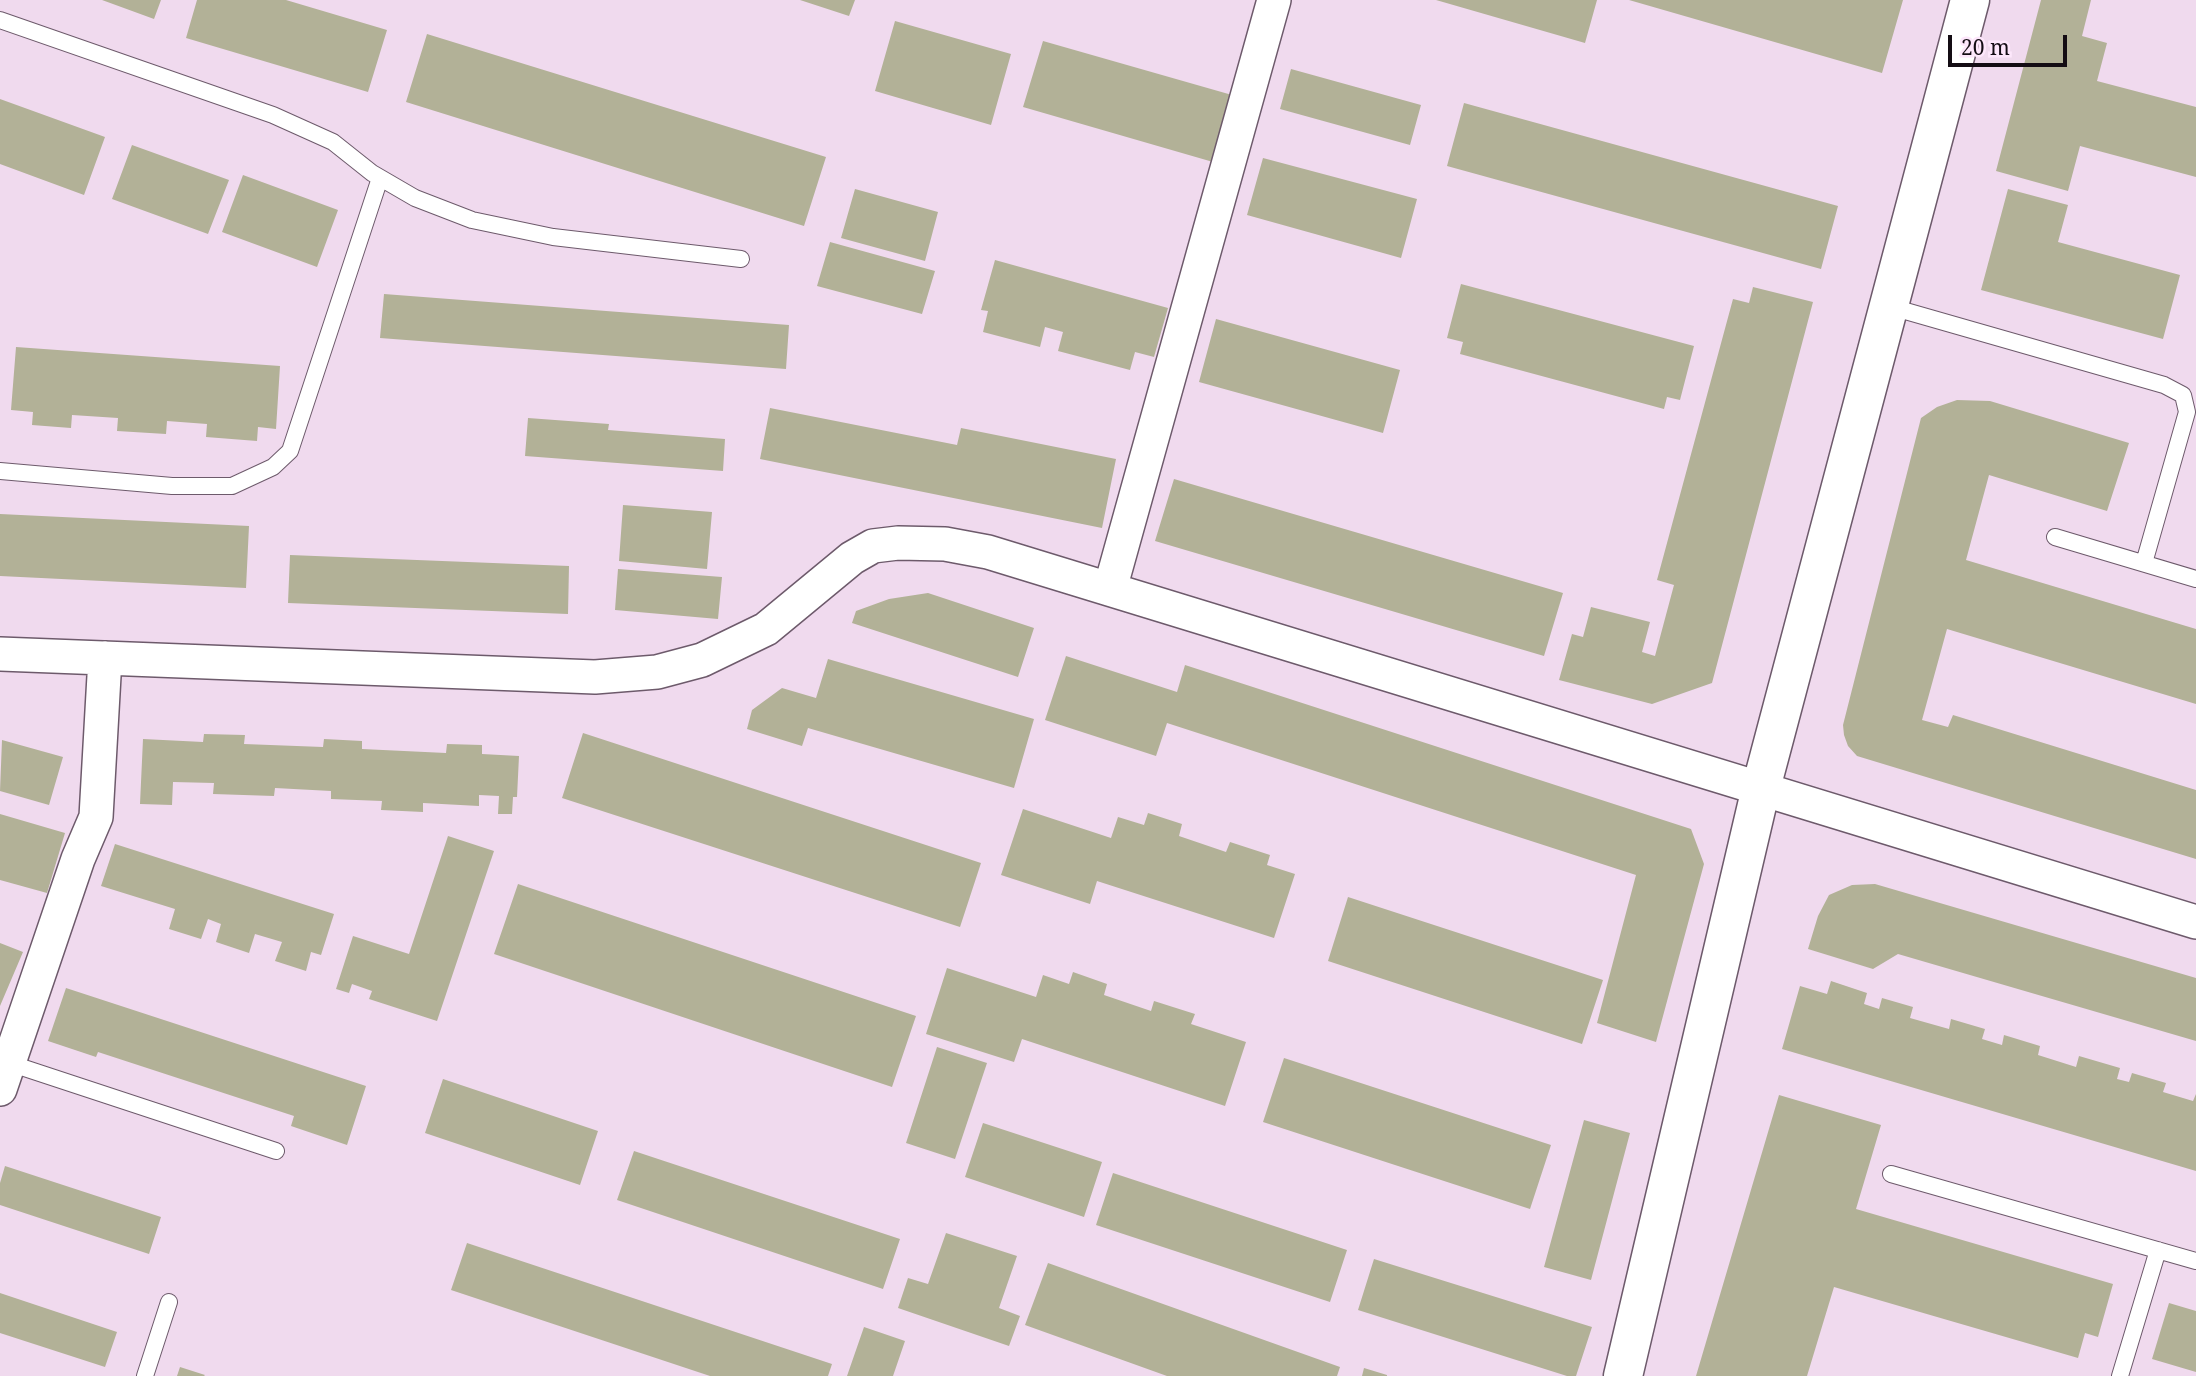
<!DOCTYPE html>
<style>
body{margin:0}
#map{position:relative;width:2196px;height:1376px;overflow:hidden;background:#f0daee;font-family:"Noto Serif",serif}
canvas{display:block}
.scale{position:absolute;left:1948px;top:35px;width:119px;height:32px;box-sizing:border-box;border:4px solid #140d14;border-top:0;padding-left:9px;font-size:21px;line-height:24px;white-space:nowrap;color:#140d14;-webkit-text-stroke:5px #fde7fb;paint-order:stroke}
</style>
<div id="map">
<canvas width="2196" height="1376"></canvas>
<div class="scale">20 m</div>
</div>
<script>
const ctx = document.querySelector('canvas').getContext('2d');
ctx.lineJoin = 'round';
function fill(path, color) { ctx.fillStyle = color; ctx.fill(path, 'evenodd'); }
const toPath = rows => new Path2D(rows.map(r => 'M' + r).join(''));
function stroke(path, color, width, dash) { ctx.strokeStyle = color; ctx.lineWidth = width; ctx.lineCap = dash ? 'butt' : 'round'; ctx.setLineDash(dash || []); ctx.stroke(path); }
fill(toPath([
 [102,0,161,0,154,19],
 [197,0,286,0,387,30,368,92,186,38],
 [800,0,855,0,849,16],
 [1436,0,1597,0,1585,43],
 [1629,0,1903,0,1882,73],
 [2041,0,2091,0,2082,36,2107,43,2097,81,2196,107,2196,177,2080,146,2068,191,1996,171],
 [895,21,1011,54,991,125,875,91],
 [427,34,826,157,804,226,406,102],
 [1043,41,1232,95,1213,162,1023,107],
 [1291,69,1421,105,1410,145,1280,109],
 [0,99,105,137,84,195,0,164],
 [1464,103,1838,206,1821,269,1447,166],
 [132,145,229,180,208,234,112,199],
 [1263,158,1417,199,1401,258,1247,215],
 [243,175,338,210,317,267,222,232],
 [855,189,938,212,925,261,841,238],
 [2008,189,2068,205,2058,242,2180,275,2163,339,1981,290],
 [830,242,935,271,922,314,817,286],
 [995,260,1168,308,1154,357,1135,352,1130,370,1058,351,1063,332,1045,327,1040,347,983,332,988,311,981,310],
 [1461,284,1694,346,1680,400,1667,397,1664,409,1460,354,1463,342,1447,338],
 [1753,287,1813,302,1712,683,1652,704,1559,680,1572,634,1583,637,1591,607,1650,622,1642,652,1655,656,1674,585,1657,580,1733,299,1749,303],
 [384,294,789,325,786,369,380,338],
 [1216,319,1400,370,1383,433,1199,382],
 [16,347,280,366,276,429,258,427,257,441,206,437,207,424,167,421,166,434,117,431,118,418,72,415,71,428,32,425,33,412,11,410],
 [1957,400,1990,401,2129,443,2107,511,1989,475,1966,560,2196,629,2196,704,1947,629,1922,720,1948,727,1953,715,2196,790,2196,859,1857,756,1848,746,1844,735,1843,725,1921,418,1937,407],
 [770,408,957,445,961,428,1116,459,1102,528,760,459],
 [528,418,609,424,608,430,725,439,723,471,525,456],
 [1174,479,1563,593,1544,656,1155,541],
 [623,505,712,512,707,569,619,561],
 [0,514,249,526,246,588,0,576],
 [290,555,569,566,568,614,288,603],
 [618,569,722,577,718,619,615,610],
 [928,593,1034,628,1018,677,852,623,856,611,889,599],
 [1066,656,1177,692,1185,665,1691,829,1704,864,1656,1042,1597,1023,1636,875,1167,723,1156,756,1045,720],
 [828,659,1034,719,1014,788,808,728,802,746,747,729,752,710,782,688,816,698],
 [583,733,981,863,960,927,562,798],
 [204,734,245,735,244,744,323,747,324,739,362,741,362,749,446,753,447,744,482,745,482,754,519,756,517,797,513,797,512,814,498,814,499,796,479,795,479,806,423,803,423,812,381,810,382,801,331,799,331,791,275,788,274,796,213,794,214,783,173,782,172,805,140,804,143,739,203,742],
 [2,740,63,757,49,805,0,791],
 [1023,809,1111,838,1118,817,1144,825,1148,813,1182,824,1179,836,1226,852,1230,842,1270,855,1267,865,1295,874,1274,938,1097,881,1090,904,1001,875],
 [0,814,65,833,47,893,0,880],
 [448,836,494,851,437,1021,369,999,372,991,352,984,349,993,336,989,353,936,409,954],
 [115,844,334,914,321,955,311,952,306,971,275,961,282,942,255,934,249,953,216,942,221,924,208,919,201,939,169,929,175,909,101,886],
 [518,884,916,1016,892,1087,494,954],
 [1875,884,2196,978,2196,1041,1898,954,1873,969,1808,949,1818,916,1829,895,1852,885],
 [1348,897,1603,980,1582,1044,1328,961],
 [0,943,23,952,0,1006],
 [947,968,1036,997,1043,975,1069,984,1073,972,1107,984,1104,995,1151,1011,1154,1001,1195,1014,1191,1024,1246,1042,1225,1106,1022,1039,1014,1062,926,1034],
 [1831,981,1867,993,1864,1004,1879,1009,1882,998,1913,1007,1910,1018,1949,1029,1951,1019,1985,1029,1982,1039,2002,1045,2004,1035,2040,1046,2038,1055,2076,1067,2079,1056,2120,1068,2117,1079,2129,1082,2132,1073,2166,1083,2163,1092,2193,1101,2196,1094,2196,1171,1782,1049,1800,986,1827,994],
 [66,988,366,1086,347,1145,291,1126,294,1116,98,1052,96,1057,48,1041],
 [937,1047,987,1063,955,1159,906,1143],
 [1284,1058,1551,1145,1530,1209,1263,1122],
 [443,1079,598,1131,580,1185,425,1133],
 [1779,1095,1881,1125,1856,1209,2113,1284,2098,1337,2085,1333,2078,1358,1834,1287,1807,1376,1696,1376],
 [1584,1120,1630,1133,1591,1280,1544,1267],
 [983,1123,1102,1162,1084,1217,965,1177],
 [634,1151,900,1239,883,1289,617,1200],
 [5,1166,161,1217,149,1254,0,1205,0,1183],
 [1113,1173,1347,1250,1330,1302,1096,1225],
 [946,1233,1017,1256,999,1308,1020,1316,1009,1346,898,1308,908,1278,928,1284],
 [467,1243,832,1364,828,1376,710,1376,451,1290],
 [1374,1259,1592,1327,1576,1376,1567,1376,1358,1310],
 [1048,1263,1340,1367,1337,1376,1167,1376,1025,1325],
 [0,1293,117,1332,105,1367,0,1333],
 [2169,1303,2196,1311,2196,1372,2152,1359],
 [864,1327,905,1341,893,1376,847,1376],
 [180,1367,205,1375,204,1376,177,1376],
 [1364,1368,1387,1375,1387,1376,1362,1376]
]), '#b2b197');
const service = toPath([
 [0,20,273,115,333,142,372,173,415,198,472,220,553,237,741,259],
 [1888,306,2164,385,2183,395,2187,412,2144,563],
 [0,471,172,486,232,486,273,467,290,451,380,178],
 [2055,537,2196,579],
 [9,1063,276,1151],
 [1891,1174,2196,1261],
 [145,1376,169,1302],
 [2120,1376,2158,1250]
]);
const minor = toPath([
 [1110,589,1274,0],
 [0,654,595,677,657,672,702,660,766,629,852,558,873,546,898,543,945,544,988,552,2196,922],
 [0,1089,78,859,96,817,105,658]
]);
const tertiary = toPath([
 [1623,1376,1761,788,1970,0]
]);
stroke(service, '#6d5a6b', 18);
stroke(minor, '#6d5a6b', 36);
stroke(tertiary, '#6d5a6b', 41);
stroke(service, '#fff', 16);
stroke(minor, '#fff', 33);
stroke(tertiary, '#fff', 38);
</script>
